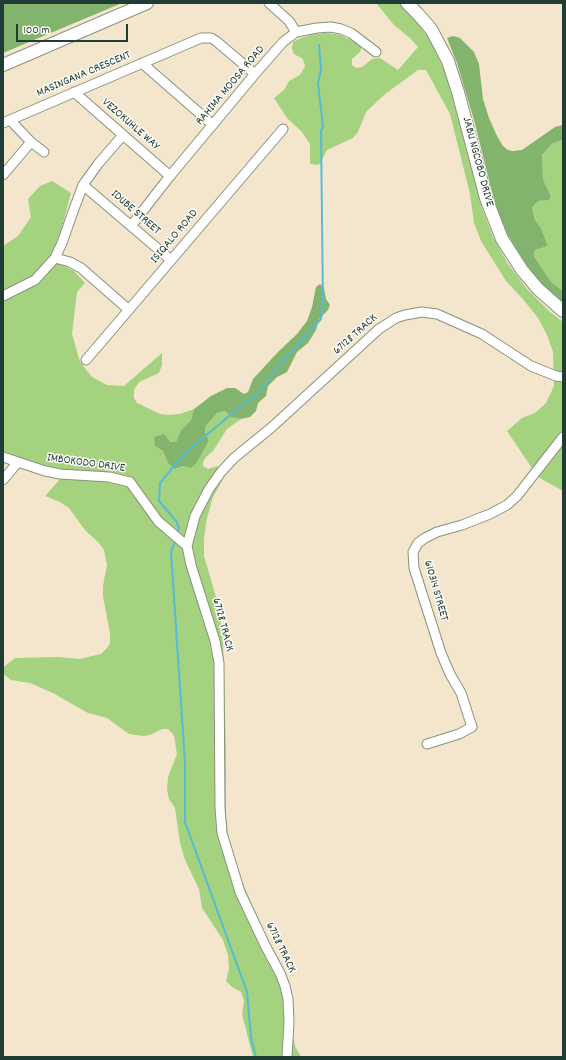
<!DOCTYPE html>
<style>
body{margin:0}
#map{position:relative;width:566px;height:1060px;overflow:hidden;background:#f3e6cd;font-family:Dekko,sans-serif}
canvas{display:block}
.frame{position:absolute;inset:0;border:4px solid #1f3d34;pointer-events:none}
.scale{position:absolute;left:16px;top:24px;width:112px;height:18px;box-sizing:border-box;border:2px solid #1f3d34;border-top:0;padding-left:5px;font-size:12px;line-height:14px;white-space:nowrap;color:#1f3d34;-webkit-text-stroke:3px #fdfcf7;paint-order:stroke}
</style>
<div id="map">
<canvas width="566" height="1060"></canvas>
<div class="frame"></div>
<div class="scale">100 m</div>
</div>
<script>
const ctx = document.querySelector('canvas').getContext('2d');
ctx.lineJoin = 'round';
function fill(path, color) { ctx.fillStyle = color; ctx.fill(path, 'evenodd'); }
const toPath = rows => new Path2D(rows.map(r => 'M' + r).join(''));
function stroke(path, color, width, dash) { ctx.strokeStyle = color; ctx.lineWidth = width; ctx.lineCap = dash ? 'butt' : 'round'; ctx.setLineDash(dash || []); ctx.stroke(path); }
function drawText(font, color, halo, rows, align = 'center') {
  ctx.font = font + ' Dekko,sans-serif'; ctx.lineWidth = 3; ctx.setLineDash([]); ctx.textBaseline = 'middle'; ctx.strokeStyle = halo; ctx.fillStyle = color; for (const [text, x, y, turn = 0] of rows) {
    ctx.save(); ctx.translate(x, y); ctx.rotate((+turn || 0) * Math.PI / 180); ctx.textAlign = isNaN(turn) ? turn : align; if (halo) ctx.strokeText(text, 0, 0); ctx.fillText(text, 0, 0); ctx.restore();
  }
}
fill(toPath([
 [376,3,399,3,419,24,433,46,444,70,452,95,482,208,493,237,508,264,527,289,549,311,563,322,563,491,538,477,507,431,522,418,535,413,546,403,554,386,553,352,547,335,538,318,522,298,506,281,481,241,474,223,470,194,450,114,426,70,418,70,385,94,366,112,358,132,353,138,327,150,319,165,310,164,310,144,302,132,287,118,274,98,284,90,289,81,300,75,305,66,303,59,294,54,292,49,293,42,301,38,314,34,327,33,341,35,360,45,361,49,360,52,352,59,352,65,356,68,362,67,372,59,380,58,398,70,418,47,410,38,394,25],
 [563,140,563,291,551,282,534,256,535,250,545,247,547,243,541,228,535,220,532,208,534,205,539,201,549,200,551,197,543,179,542,155,553,143],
 [52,181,71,193,61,231,53,252,49,259,30,279,3,292,3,246,18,236,31,217,28,199,40,186],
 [57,262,74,271,85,283,77,292,72,334,80,362,92,377,107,385,124,386,162,353,162,365,159,373,139,382,134,390,134,398,137,403,160,414,168,415,180,414,194,409,191,420,181,430,176,442,170,442,155,446,163,451,168,463,176,469,183,466,208,438,205,432,206,426,217,413,225,411,231,417,241,419,227,429,213,451,206,457,203,462,203,466,208,469,217,466,220,469,222,481,213,497,207,518,204,538,204,556,218,604,223,639,226,755,226,815,229,843,238,873,286,980,293,1035,295,1046,301,1057,253,1057,242,1014,244,1001,241,992,232,987,226,981,229,969,228,955,223,940,202,908,199,889,185,860,180,843,175,808,169,799,167,790,168,777,177,754,174,736,172,733,168,729,162,729,150,735,143,736,129,734,107,718,88,713,53,693,30,683,11,680,3,674,3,669,6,665,15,658,58,657,79,659,101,654,107,648,110,643,110,633,103,596,103,586,107,565,104,550,98,542,85,530,69,508,60,502,45,496,61,478,46,467,3,451,3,301,26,290,40,282,46,276]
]), '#a4d27f');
fill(toPath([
 [3,3,122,3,3,53],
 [453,36,460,38,474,52,479,64,483,99,489,118,497,136,503,146,508,150,513,151,522,150,555,127,563,125,563,140,553,143,542,155,543,179,551,197,549,200,539,201,534,205,532,208,535,220,541,228,547,243,547,245,545,247,535,250,534,256,551,282,563,291,563,303,542,284,523,260,508,235,501,221,492,192,474,120,457,63,447,38],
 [320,284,324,288,326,299,330,305,328,310,319,319,316,330,308,343,297,352,287,372,277,377,268,386,266,396,258,403,256,411,250,417,241,419,231,417,225,411,217,413,206,426,205,432,208,438,208,442,197,462,191,468,183,466,175,469,168,463,163,451,155,446,154,437,164,434,170,442,176,442,181,430,191,420,194,409,211,396,227,388,235,388,244,394,248,392,253,379,278,352,297,334,307,321,312,307,316,287]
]), '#83b46e');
stroke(toPath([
 [177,534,179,528,176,521,159,501,160,483,185,453,247,401,256,396,282,362,321,319,323,305,321,131,323,127,318,83,321,70,319,45],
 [175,541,171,552,185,763,185,822,247,992,251,1038,256,1057]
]), '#56bbd4', 2);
const minor = toPath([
 [269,3,289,21,296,32],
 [142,63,213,125],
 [74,92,170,176],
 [3,123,201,38,211,38,216,41,255,74],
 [31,142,44,152],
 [3,175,31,142,10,120],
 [83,185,171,260],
 [131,226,170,176,255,74,283,42,296,32,317,28,331,27,341,29,351,33,376,52],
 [55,258,70,262,81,268,129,310],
 [3,296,35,280,55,258,62,243,74,209,83,185,98,164,123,135],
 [86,360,283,129],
 [3,457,45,471,60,474,109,477,130,482,158,521,187,546],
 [3,480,18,462],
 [427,744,459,734,472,727,461,693,450,674,441,653,414,568,413,552,418,543,425,538,437,532,462,525,490,514,507,505,517,496,563,437],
 [287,1057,289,1022,288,999,285,986,280,973,265,945,240,892,222,833,220,808,219,663,215,641,191,565,187,546,195,516,209,489,221,472,234,458,272,427,379,329,396,318,405,315,422,312,437,314,482,334,531,366,556,376,563,377]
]);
const major = toPath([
 [407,3,418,14,431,29,448,61,458,92,486,198,502,239,522,270,538,289,563,311],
 [3,65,147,3]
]);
stroke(minor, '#899280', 11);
stroke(major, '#899280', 14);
stroke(minor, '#fff', 9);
stroke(major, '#fff', 12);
drawText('12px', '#1f3d34', '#fdfcf7', [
 ["MASINGANA CRESCENT",84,75,-23],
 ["RAHIMA MOOSA ROAD",231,86,-50],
 ["VEZOKUHLE WAY",130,125,41],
 ["JABU NGCOBO DRIVE",477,162,75],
 ["IDUBE STREET",135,213,41],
 ["ISIQALO ROAD",175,237,-50],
 ["67128 TRACK",356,335,-42],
 ["IMBOKODO DRIVE",86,464,8],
 ["610314 STREET",435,591,74],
 ["67128 TRACK",222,625,75],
 ["67128 TRACK",280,948,64]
]);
</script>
